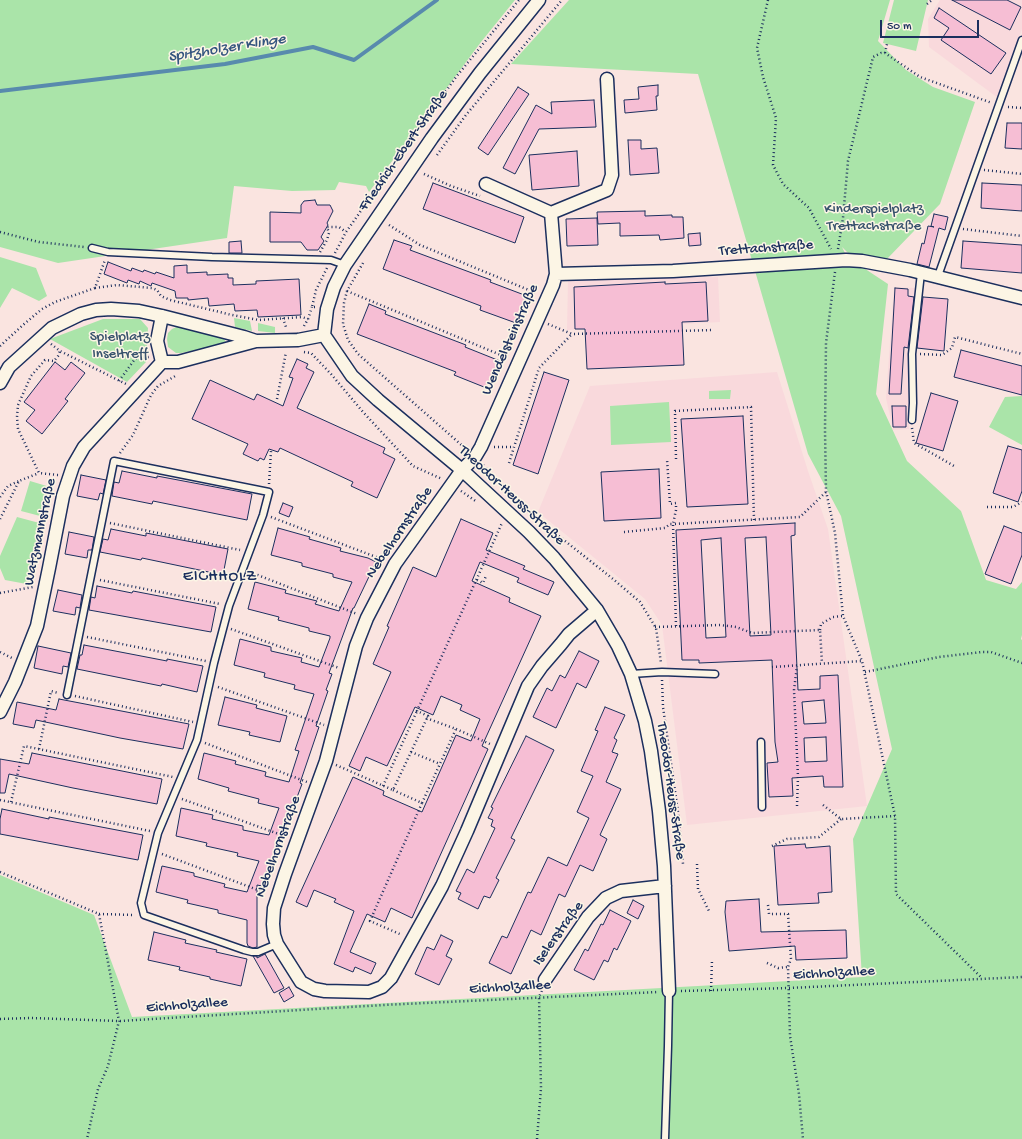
<!DOCTYPE html>
<meta charset="utf-8">
<style>
body{margin:0}
#map{position:relative;width:1022px;height:1139px;overflow:hidden;background:#fae4e0;font-family:"Gochi Hand",sans-serif}
canvas{display:block}
.scale{position:absolute;left:880px;top:20px;width:99px;height:18px;box-sizing:border-box;border:2px solid #1b2f5e;border-top:0;padding-left:5px;font-size:12px;line-height:14px;white-space:nowrap;color:#1b2f5e;-webkit-text-stroke:3px #fcf5e5;paint-order:stroke}
</style>
<div id="map">
<canvas width="1022" height="1139"></canvas>
<div class="scale">50 m</div>
</div>
<script>
const ctx = document.querySelector('canvas').getContext('2d');
ctx.lineJoin = 'round';
function fill(path, color) { ctx.fillStyle = color; ctx.fill(path, 'evenodd'); }
const toPath = rows => new Path2D(rows.map(r => 'M' + r).join(''));
function stroke(path, color, width, dash) { ctx.strokeStyle = color; ctx.lineWidth = width; ctx.lineCap = dash ? 'butt' : 'round'; ctx.setLineDash(dash || []); ctx.stroke(path); }
function drawText(font, color, halo, rows, align = 'center') {
  ctx.font = font + ' "Gochi Hand",sans-serif'; ctx.lineWidth = 3; ctx.setLineDash([]); ctx.textBaseline = 'middle'; ctx.strokeStyle = halo; ctx.fillStyle = color; for (const [text, x, y, turn = 0] of rows) {
    ctx.save(); ctx.translate(x, y); ctx.rotate((+turn || 0) * Math.PI / 180); ctx.textAlign = isNaN(turn) ? turn : align; if (halo) ctx.strokeText(text, 0, 0); ctx.fillText(text, 0, 0); ctx.restore();
  }
}
fill(toPath([
 [940,0,1022,0,1022,29,998,98,929,47,928,19],
 [718,277,720,322,567,330,568,280],
 [894,287,915,288,909,429,893,430,886,398],
 [777,372,808,471,828,529,867,806,687,825,662,625,645,599,538,512,590,386]
]), '#f9d9dc');
fill(toPath([
 [0,0,515,0,481,42,369,192,366,186,339,182,335,190,292,191,234,186,227,238,58,263,0,247],
 [569,0,890,0,878,41,906,70,933,87,975,102,940,204,886,260,850,255,842,247,847,257,888,284,876,394,907,461,961,511,986,580,1016,589,1022,582,1022,635,1021,639,1022,640,1022,1139,0,1139,0,875,94,915,132,1017,862,977,853,839,892,749,841,516,808,454,698,74,511,64],
 [894,0,928,0,916,51,883,43],
 [0,257,36,268,47,296,39,301,12,288,0,308],
 [234,318,250,321,252,331,235,327],
 [103,319,140,319,148,328,146,362,127,382,50,339],
 [258,323,275,327,275,333,258,331],
 [181,325,223,338,226,342,226,344,181,353,176,353,168,347,167,339,168,333,172,329],
 [731,390,730,399,709,399,709,391],
 [1022,396,1022,445,989,427,1005,397],
 [669,402,671,442,611,445,610,406],
 [30,481,50,487,44,517,21,511],
 [17,517,43,524,32,585,5,580,0,568,0,556]
]), '#aae4a9');
stroke(toPath([
 [0,91,225,64,313,47,354,60,437,0]
]), '#588aad', 4);
const building = toPath([
 [952,0,1007,0,1021,7,1010,30,952,0],
 [939,8,1006,53,991,74,941,40,949,28,934,18,939,8],
 [658,85,658,96,656,96,657,110,625,113,624,100,639,99,638,87,658,85],
 [518,87,529,94,488,155,478,148,518,87],
 [594,100,596,127,539,129,515,174,503,168,536,105,552,114,551,102,594,100],
 [1007,123,1022,123,1022,149,1005,148,1007,123],
 [628,140,641,140,641,149,657,148,659,173,630,175,628,140],
 [577,151,579,186,532,190,529,155,577,151],
 [433,183,524,217,515,243,423,209,433,183],
 [982,183,1022,185,1022,211,981,208,982,183],
 [315,200,317,205,330,205,333,211,327,223,328,225,321,237,324,241,318,250,307,250,301,242,270,242,270,212,301,213,301,205,304,201,315,200],
 [645,211,645,216,672,215,672,217,683,217,684,238,660,240,659,235,620,236,620,223,598,224,597,212,645,211],
 [934,214,948,217,945,230,939,228,929,267,917,264,922,243,924,244,928,226,934,227,931,226,934,214],
 [597,218,598,245,567,246,566,219,597,218],
 [700,233,701,245,689,246,688,234,700,233],
 [394,240,412,246,410,250,491,280,490,282,527,296,516,323,480,310,481,306,383,269,394,240],
 [241,241,242,253,229,253,229,242,241,241],
 [963,241,1022,245,1022,273,961,268,963,241],
 [108,262,131,271,132,268,143,272,144,270,155,274,156,272,174,278,174,266,187,265,187,273,207,272,207,275,228,274,228,278,233,278,233,285,256,284,256,281,299,279,301,315,258,317,257,310,235,311,234,304,209,306,208,298,188,300,188,298,176,298,175,291,152,283,151,286,140,281,139,284,128,280,127,283,104,274,108,262],
 [665,282,665,284,706,282,708,321,682,322,684,365,587,369,585,329,575,329,574,287,665,282],
 [895,288,908,289,908,296,914,297,908,348,904,347,901,394,889,394,895,288],
 [923,297,948,299,944,351,917,348,923,297],
 [369,304,386,311,385,314,466,345,465,347,500,361,489,389,454,375,456,372,357,334,369,304],
 [961,350,1022,366,1022,395,954,377,961,350],
 [297,359,308,364,306,368,314,372,297,408,385,448,383,453,395,459,377,498,351,486,353,482,280,448,278,452,269,449,264,460,260,458,258,461,243,454,248,444,192,419,210,380,254,400,257,394,283,406,293,378,289,377,297,359],
 [55,362,65,370,71,362,85,373,65,399,68,401,42,434,26,421,35,410,24,402,55,362],
 [544,372,569,380,538,474,513,465,544,372],
 [931,393,958,401,943,451,916,443,931,393],
 [892,406,906,406,906,427,893,427,892,406],
 [743,416,748,504,687,507,681,419,743,416],
 [1008,446,1022,450,1022,491,1018,502,993,493,1008,446],
 [659,469,661,518,604,521,601,472,659,469],
 [122,471,157,478,157,476,252,494,247,520,153,501,152,504,112,496,114,482,119,483,122,471],
 [81,475,106,480,103,494,100,493,98,500,77,496,81,475],
 [283,503,293,507,289,517,279,513,283,503],
 [461,519,493,533,486,550,525,566,523,569,554,582,548,595,517,582,519,578,480,562,472,581,510,598,509,602,541,616,482,746,488,749,412,918,391,908,385,922,367,914,350,952,376,963,371,974,355,967,353,972,334,964,354,911,334,902,336,899,314,890,307,907,296,902,353,777,384,791,383,795,422,812,456,735,471,741,480,719,460,710,462,705,441,696,433,715,415,707,387,766,366,757,360,771,349,766,391,672,373,664,389,627,387,626,413,567,436,577,461,519],
 [795,523,795,535,791,536,798,690,820,689,820,676,838,675,843,787,824,787,823,776,792,778,793,796,769,797,767,763,778,762,775,742,772,660,699,663,699,660,682,660,676,530,795,523],
 [766,537,771,635,750,636,745,538,766,537],
 [721,538,726,637,706,638,701,540,721,538],
 [824,700,826,723,804,724,802,702,824,700],
 [826,737,827,761,805,762,804,738,826,737],
 [1004,526,1022,533,1022,555,1011,584,985,574,1004,526],
 [278,528,310,537,309,539,341,548,340,551,368,558,376,562,354,608,353,608,329,673,332,674,326,690,328,691,316,726,319,727,300,783,302,784,271,866,269,866,262,886,257,885,257,947,253,948,248,946,247,943,247,920,218,913,218,910,187,903,188,900,156,892,162,866,194,873,194,876,225,884,224,887,247,892,259,861,237,856,238,853,206,846,207,843,176,836,181,808,213,815,212,819,243,826,243,830,269,835,279,808,258,803,259,799,228,791,229,788,198,779,204,753,236,761,235,764,266,772,265,776,289,782,299,751,295,750,314,694,294,689,295,685,264,677,265,673,234,665,240,639,271,647,271,651,302,658,301,662,319,667,330,638,330,636,309,631,309,628,278,620,279,617,248,609,255,582,286,590,285,593,317,601,315,604,339,611,352,582,333,577,333,574,302,566,302,563,271,555,278,528],
 [111,529,146,536,146,533,228,549,223,575,142,558,141,560,100,552,103,539,108,540,111,529],
 [69,532,94,537,92,550,88,550,87,558,65,554,69,532],
 [97,586,132,593,133,591,216,607,211,632,89,610,91,597,95,598,97,586],
 [58,590,82,595,80,608,76,607,75,615,53,611,58,590],
 [84,645,167,661,167,659,203,666,197,692,162,684,161,686,77,669,80,655,82,655,84,645],
 [38,646,71,653,68,667,63,666,62,674,34,668,38,646],
 [579,651,599,661,586,688,577,683,556,728,533,717,547,688,552,691,560,675,565,678,579,651],
 [225,697,257,705,256,708,287,716,280,742,249,735,250,732,218,725,225,697],
 [59,699,189,724,183,749,120,738,36,720,34,728,13,724,17,702,56,710,59,699],
 [605,707,625,715,614,738,617,740,612,752,618,754,606,782,621,789,600,835,607,839,593,871,580,865,565,897,559,894,541,935,531,930,511,974,489,963,502,936,507,938,528,892,531,893,548,857,567,866,589,818,577,812,593,776,581,771,598,731,595,730,605,707],
 [526,736,554,750,511,838,515,840,496,878,499,880,490,898,484,896,478,909,458,899,461,893,456,891,467,869,474,873,495,828,491,826,493,820,488,818,493,808,491,807,526,736],
 [32,753,162,779,157,804,73,788,9,774,5,793,0,793,0,759,29,764,32,753],
 [2,809,49,819,49,817,143,835,138,860,0,834,0,819,2,809],
 [805,844,806,848,830,846,832,892,818,893,819,903,778,905,774,846,805,844],
 [759,899,761,932,846,930,847,958,796,960,795,946,729,951,725,912,726,901,759,899],
 [633,900,644,906,638,919,627,913,633,900],
 [610,910,631,921,617,950,614,948,608,962,604,960,594,980,574,970,585,949,588,951,601,924,603,925,610,910],
 [154,932,186,940,185,943,217,950,216,952,247,959,241,986,210,979,210,977,179,970,180,967,148,960,154,932],
 [441,935,453,941,446,956,452,959,439,985,415,974,427,947,434,950,441,935],
 [265,954,284,988,274,993,253,956,257,956,257,958,265,954],
 [289,987,294,996,284,1002,279,993,289,987]
]);
fill(building, '#f6bed4');
stroke(building, '#1b2f5e', 1);
const lane = toPath([
 [92,248,108,252,212,257,331,260,345,265],
 [938,276,1022,40],
 [912,420,913,403,912,354,921,273],
 [631,674,662,672,715,674],
 [67,695,114,461,269,492,263,515,229,606,214,663,197,740,158,833,141,903,144,915,244,950,252,952,258,952,277,944],
 [761,742,762,807],
 [665,1139,668,1046,669,991]
]);
const street = toPath([
 [486,184,551,213],
 [556,274,673,271,846,260,862,261,910,270,1022,298],
 [324,335,352,376,378,400,462,470,529,532,554,558,597,610,618,646,631,674,645,721,651,751,659,811,664,866,669,991],
 [324,335,327,309,334,287,345,265,432,138,480,73,539,0],
 [162,362,157,341,162,316],
 [0,383,9,367,52,328,81,314,96,310,111,309,139,311,162,316,244,337,256,341],
 [597,610,569,634,561,644,542,666,528,686,467,831,442,886,391,978,382,987,369,992,325,991,314,989,301,982,277,944,274,935,273,924,274,908,285,874,326,761,356,646,367,618,395,564,462,470,475,457,481,447,553,285,556,274,551,213,607,190,612,175,607,79],
 [0,712,15,682,37,626,49,568,63,496,73,466,84,447,162,362,178,362,256,341,298,340,324,335],
 [545,980,588,917,606,898,621,891,665,886]
]);
stroke(lane, '#1b2f5e', 9);
stroke(street, '#1b2f5e', 15);
stroke(toPath([
 [768,0,757,48,763,77,776,118,773,165,783,184,809,208,831,249],
 [927,4,932,0],
 [885,53,887,44],
 [1008,107,1022,108],
 [437,155,466,115,562,0],
 [984,170,1022,174],
 [424,174,451,186,480,196],
 [389,225,420,245,536,293],
 [963,229,1022,236],
 [0,232,39,242,84,247],
 [838,249,843,218,848,161,873,57,881,53,885,53,920,77,992,103],
 [320,252,327,240,329,233,327,227,339,227,346,232],
 [335,253,346,232,370,198,456,77,519,0],
 [363,263,347,291,344,303,343,324,348,340,358,354,466,449],
 [835,272,826,343,825,430,826,491,835,533,843,616,862,661,895,816,896,894,982,978],
 [95,288,117,285,152,288,157,290,161,296,170,300,232,315,259,320,302,317,308,319],
 [347,291,508,358],
 [315,307,312,307,316,290,327,268],
 [283,318,286,327,288,327],
 [548,324,572,334,713,330],
 [304,326,308,319,312,307],
 [51,344,60,351,126,384],
 [0,346,23,325,42,309,55,302,95,288,105,260],
 [304,352,311,353,331,374,363,412,413,466,442,479],
 [920,354,942,355,952,348,955,337,1022,354],
 [119,381,135,359,149,357],
 [277,399,286,352],
 [912,428,914,443,954,466],
 [494,447,514,447],
 [120,453,133,435,151,395,158,386,177,375],
 [676,459,675,411,751,407,754,520],
 [509,463,539,368,572,334],
 [483,465,526,510,613,579,640,602,656,628,661,663],
 [58,475,39,473,18,429,17,417,18,405,31,376,45,360,54,361,58,356,60,351],
 [269,484,271,451],
 [461,491,477,502],
 [0,497,8,486,19,481],
 [987,507,1013,507,1022,502],
 [271,517,384,560],
 [0,519,19,481,39,473],
 [110,523,240,550],
 [624,532,665,528,670,524,673,524,676,510,676,503,670,504,667,459],
 [250,572,357,614],
 [100,580,220,604],
 [477,580,483,583,486,576],
 [0,593,33,587],
 [676,626,673,524,800,517,826,492],
 [655,627,720,625,736,627,752,633,820,630,822,663],
 [231,629,339,668],
 [820,630,821,624,833,617,843,616],
 [87,637,206,661],
 [0,652,12,658],
 [772,667,862,661],
 [865,672,939,657,982,652,991,652,1022,663],
 [662,680,663,707,678,812,683,864],
 [218,687,324,725],
 [75,696,193,722],
 [456,729,490,744],
 [205,743,307,782],
 [39,749,51,691,58,693],
 [411,752,440,764],
 [336,765,393,790,428,716,417,711,502,523],
 [383,786,417,711],
 [393,790,422,803,370,921,402,935],
 [182,799,287,837],
 [0,800,150,831],
 [11,802,24,746,173,777],
 [422,803,456,729,426,718],
 [823,805,841,819,895,816],
 [797,806,798,777,794,690,797,666],
 [772,846,787,839,819,837,841,819],
 [162,854,266,893],
 [697,864,698,889,710,913],
 [0,872,99,914,119,1021,108,1066,98,1089,87,1139],
 [768,905,769,914,788,914,791,959,788,967,790,1036,799,1094,803,1139],
 [99,914,135,915],
 [767,963,778,968,788,967],
 [681,991,789,988,1022,977],
 [711,991,712,960],
 [0,1019,31,1018,119,1021,383,1005,658,992],
 [537,1139,541,1088,539,997,542,990]
]), '#1b2f5e', 2.5, [1, 3]);
stroke(lane, '#fcf5e5', 6);
stroke(street, '#fcf5e5', 12);
drawText('15px', '#1b2f5e', '#fcf5e5', [
 ["Friedrich-Ebert-Straße",404,151,-55],
 ["Trettachstraße",766,249,-4],
 ["Wendelsteinstraße",511,340,-66],
 ["Theodor-Heuss-Straße",511,496,43],
 ["Watzmannstraße",41,532,-78],
 ["Nebelhornstraße",400,533,-56],
 ["Theodor-Heuss-Straße",670,791,82],
 ["Nebelhornstraße",279,847,-70],
 ["Iselerstraße",559,934,-54],
 ["Eichholzallee",834,974,-3],
 ["Eichholzallee",510,988,-3],
 ["Eichholzallee",187,1006,-4]
]);
drawText('15px', '#38536d', '#fcf5e5', [
 ["Kinderspielplatz",874,210],
 ["Trettachstraße",874,227],
 ["Spielplatz",120,338],
 ["Inseltreff",120,355]
]);
drawText('italic 16px', '#34557f', '#fcf5e5', [
 ["Spitzholzer Klinge",227,49,-9]
]);
ctx.letterSpacing = '1px';
drawText('16px', '#1b2f5e', '#fcf5e5', [
 ["EICHHOLZ",220,578]
]);
ctx.letterSpacing = '0px';
</script>
